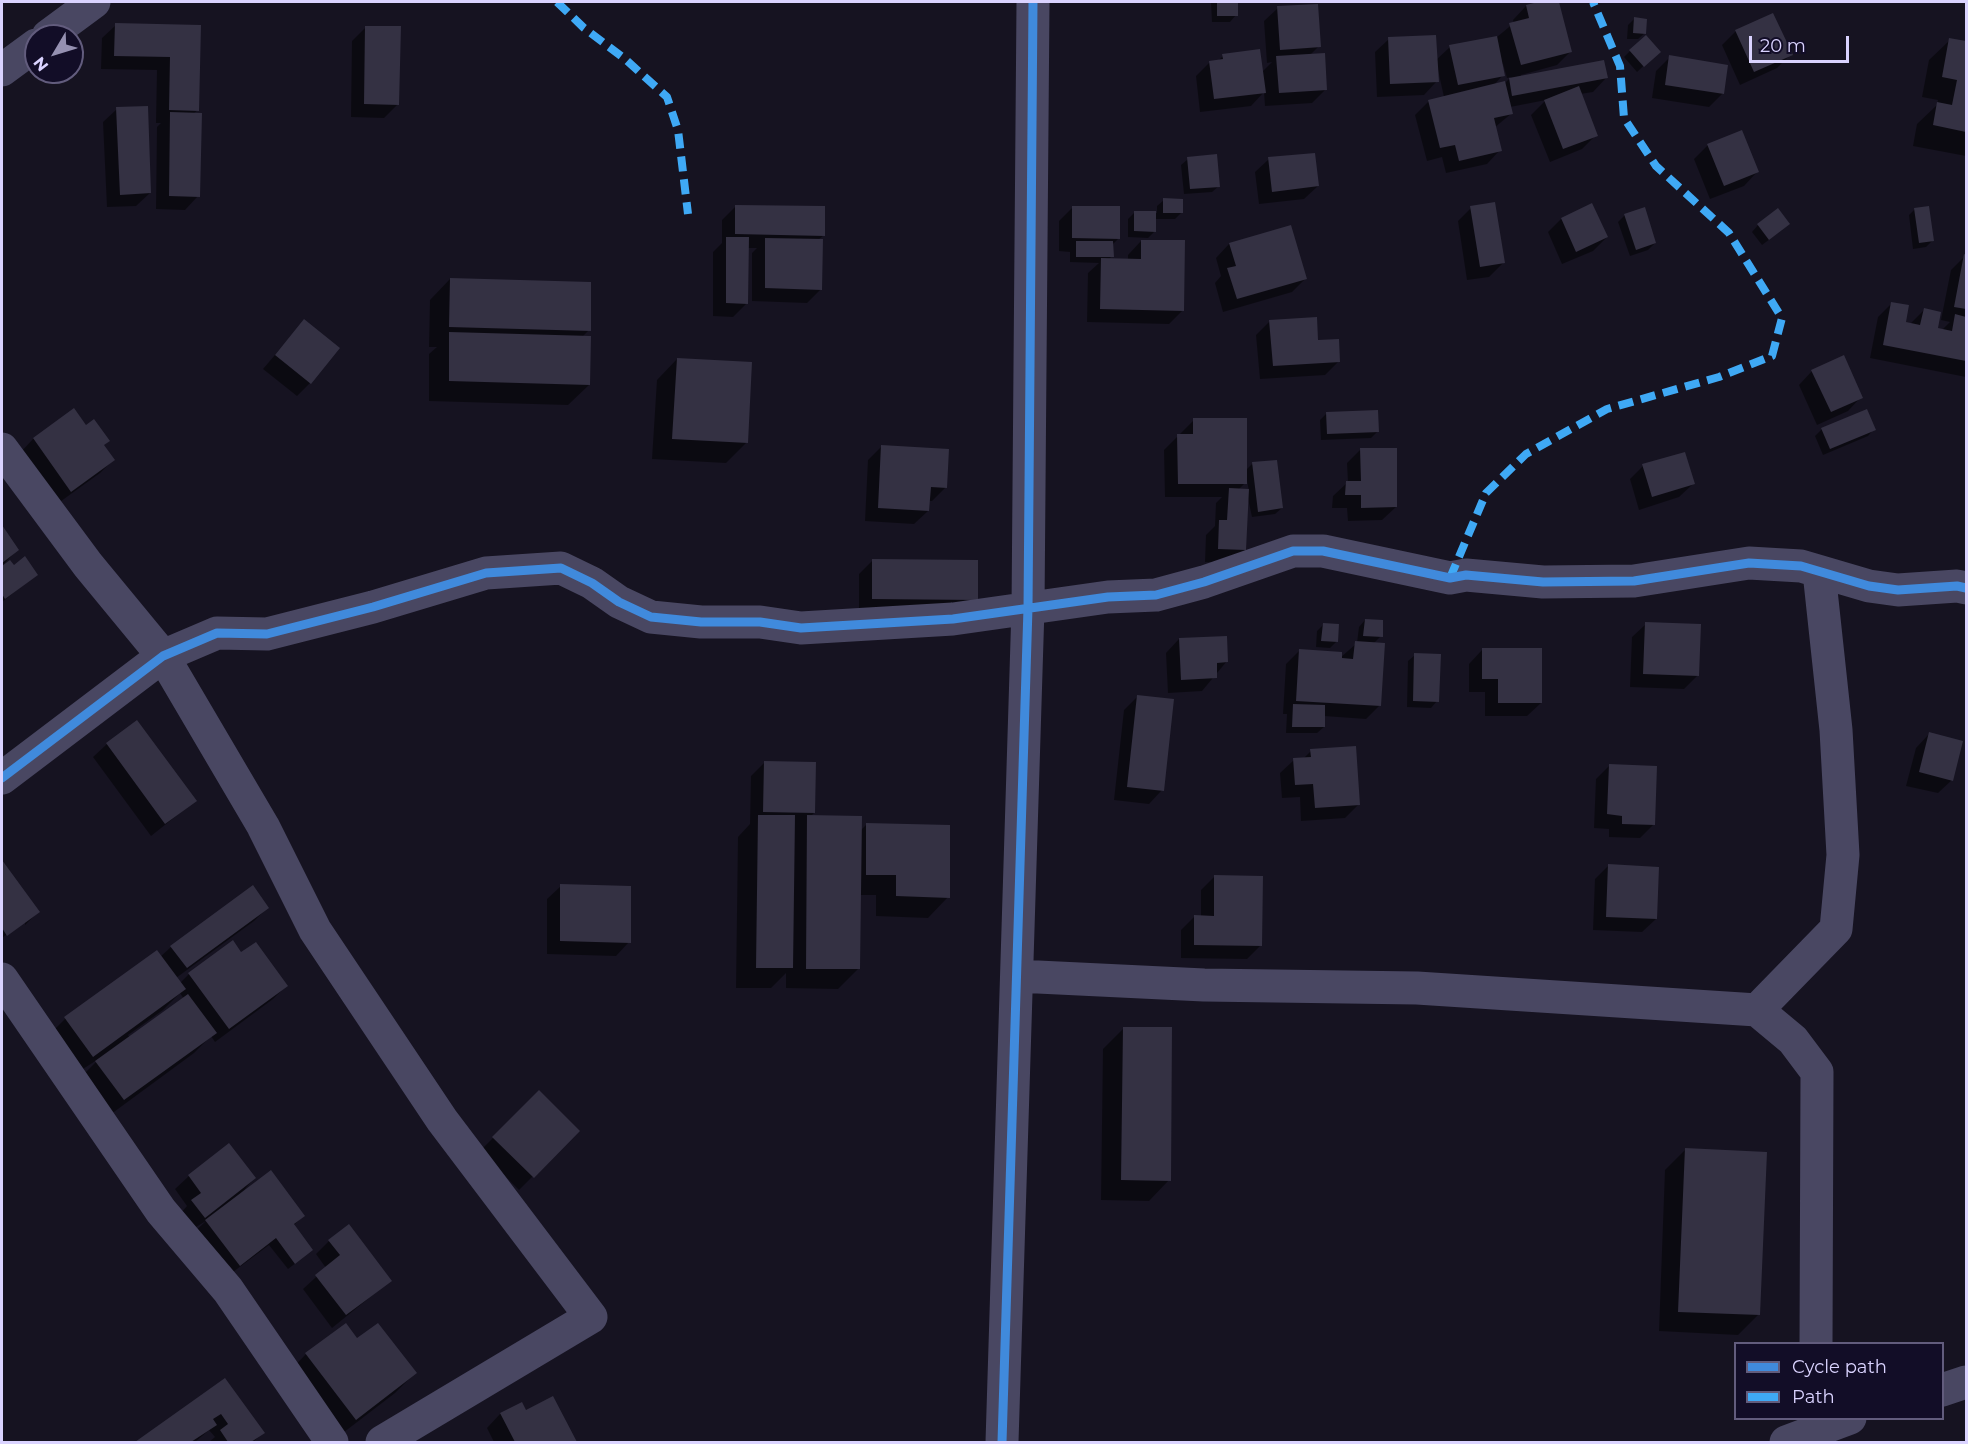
<!DOCTYPE html>
<style>
body{margin:0}
#map{position:relative;width:1968px;height:1444px;overflow:hidden;background:#161321;font-family:Montserrat,sans-serif}
canvas{display:block}
.frame{position:absolute;inset:0;border:3px solid #dad3ff;pointer-events:none}
.legend{position:absolute;left:1734px;top:1342px;width:210px;height:78px;box-sizing:border-box;background:#120d27;border:2px solid #625c7d;margin:0;padding:8px 10px;list-style:none;font-size:18px;color:#dad3ff}
.legend li{display:flex;align-items:center;gap:12px;height:30px}
.legend b{width:30px;border:2px solid #625c7d}
.north{position:absolute;left:24px;top:24px;width:60px;height:60px;box-sizing:border-box;background:#120d27;border:2px solid #625c7d;border-radius:50%;rotate:232deg;font-size:16px;font-weight:700;line-height:24px;text-align:center;color:#dad3ff}
.north::after{content:'';display:block;margin:auto;width:21px;height:27px;background:#9590b1;clip-path:polygon(50% 0,100% 100%,50% 72%,0 100%)}
.scale{position:absolute;left:1749px;top:36px;width:100px;height:27px;box-sizing:border-box;border:3px solid #dad3ff;border-top:0;padding-left:8px;font-size:18px;line-height:21px;white-space:nowrap;color:#dad3ff;-webkit-text-stroke:4px #120d27;paint-order:stroke}
</style>
<div id="map">
<canvas width="1968" height="1444"></canvas>
<div class="frame"></div>
<ul class="legend">
<li><b style="height:8px;background:#408adc"></b>Cycle path</li>
<li><b style="height:8px;background:#3fa9f5"></b>Path</li>
</ul>
<div class="north">N</div>
<div class="scale">20 m</div>
</div>
<script>
const ctx = document.querySelector('canvas').getContext('2d');
ctx.lineJoin = 'round';
function fill(path, color) { ctx.fillStyle = color; ctx.fill(path, 'evenodd'); }
const toPath = rows => new Path2D(rows.map(r => 'M' + r).join(''));
function stroke(path, color, width, dash) { ctx.strokeStyle = color; ctx.lineWidth = width; ctx.lineCap = dash ? 'butt' : 'round'; ctx.setLineDash(dash || []); ctx.stroke(path); }
fill(toPath([
 [1211,2,1236,2,1236,15,1230,22,1212,22],
 [1544,2,1558,2,1571,51,1557,65,1521,75,1521,77,1606,78,1593,92,1580,94,1596,135,1582,149,1550,162,1531,115,1546,100,1510,107,1512,113,1494,128,1500,150,1487,164,1446,173,1442,157,1427,161,1415,115,1429,101,1444,97,1438,70,1437,81,1424,95,1377,97,1375,52,1389,39,1436,60,1450,47,1497,37,1514,23,1513,20,1526,6],
 [1501,64,1503,64,1507,78,1511,77,1504,84,1493,86,1503,75],
 [1278,8,1319,46,1310,55,1325,90,1312,103,1265,106,1264,92,1251,106,1200,112,1196,76,1209,63,1217,62,1223,56,1262,72,1272,62,1267,63,1264,21],
 [1634,19,1645,33,1638,39,1627,39,1628,25],
 [116,25,199,27,198,110,193,114,198,196,185,210,156,209,157,127,161,123,156,123,157,70,101,69,102,38],
 [366,27,398,104,384,118,351,117,352,41],
 [1736,31,1791,54,1777,68,1740,85,1722,45],
 [1950,40,1966,43,1966,156,1913,146,1917,124,1937,105,1938,100,1922,97,1929,60],
 [1630,51,1652,58,1637,72,1624,57],
 [1670,57,1723,93,1709,107,1652,98,1656,71],
 [117,109,150,193,136,206,107,207,103,122],
 [1708,145,1757,172,1744,186,1710,199,1694,159],
 [1188,159,1219,186,1212,192,1184,194,1181,165],
 [1269,159,1318,186,1304,199,1259,204,1255,172],
 [1164,200,1182,212,1175,219,1155,219,1155,231,1148,238,1128,237,1128,219,1134,213,1157,213,1157,206],
 [736,206,824,235,818,240,821,289,807,303,752,301,752,253,757,248,747,248,747,303,733,317,713,316,713,252,722,243,722,220],
 [1073,207,1118,239,1112,245,1112,256,1108,260,1128,260,1128,255,1141,241,1183,310,1169,324,1087,322,1088,273,1099,263,1070,262,1070,252,1059,251,1059,221],
 [1471,208,1503,263,1489,277,1467,280,1458,221],
 [1915,209,1932,241,1926,247,1913,249,1909,215],
 [1625,215,1655,243,1648,250,1630,256,1618,222],
 [1561,219,1607,237,1593,251,1562,264,1548,232],
 [1758,225,1782,230,1762,245,1752,232],
 [1290,227,1306,278,1292,292,1223,312,1215,283,1221,276,1216,258,1229,244],
 [1965,256,1966,377,1870,358,1878,317,1892,303,1904,323,1910,324,1924,310,1936,329,1942,330,1950,322,1941,320,1951,270],
 [450,279,589,330,582,337,589,385,568,405,429,401,429,354,437,347,429,347,430,300],
 [304,321,310,383,297,396,263,369],
 [1270,321,1317,341,1339,361,1325,375,1260,379,1256,335],
 [677,359,747,442,726,463,652,459,657,380],
 [1812,371,1861,397,1848,411,1817,425,1799,385],
 [74,410,113,460,100,473,57,504,20,453,33,439],
 [1326,414,1378,431,1371,438,1321,440,1320,420],
 [1194,420,1245,471,1252,464,1282,508,1275,514,1252,517,1247,494,1245,550,1231,563,1205,562,1206,535,1215,526,1216,503,1222,497,1165,497,1164,450],
 [1247,481,1249,491,1238,490],
 [1822,429,1874,429,1868,436,1823,455,1815,436],
 [881,447,946,487,932,501,929,501,928,511,914,524,865,521,868,460],
 [1361,449,1396,507,1382,520,1348,521,1347,508,1332,508,1333,496,1348,482,1347,463],
 [1643,466,1693,484,1679,497,1639,510,1630,479],
 [2,527,17,550,2,566],
 [873,560,976,600,963,613,859,612,859,574],
 [2,568,13,567,36,575,2,602],
 [1365,620,1381,636,1373,644,1379,706,1366,719,1324,716,1324,727,1317,733,1286,733,1287,714,1283,714,1286,664,1300,650,1340,658,1357,643,1359,627],
 [1646,624,1698,675,1684,689,1630,687,1632,637],
 [1323,625,1337,641,1330,648,1316,647,1317,631],
 [1179,639,1227,661,1202,691,1168,693,1166,653],
 [1482,650,1541,703,1527,716,1485,716,1485,692,1469,692,1469,664],
 [1415,655,1437,701,1431,708,1407,707,1408,661],
 [1138,696,1162,790,1149,804,1114,800,1124,710],
 [1929,734,1952,780,1938,793,1906,786,1916,748],
 [107,744,195,801,151,836,93,757],
 [1311,751,1359,804,1345,818,1301,821,1300,797,1282,798,1280,773,1294,760,1303,759],
 [764,763,814,813,810,817,860,831,866,825,948,897,928,918,876,916,876,895,859,895,858,969,838,989,786,988,786,973,771,988,736,988,738,837,750,824,751,776],
 [1610,765,1653,825,1640,838,1609,837,1609,829,1594,828,1596,779],
 [2,862,38,912,25,925,25,921,2,938],
 [1608,866,1656,919,1642,932,1593,930,1595,879],
 [1215,876,1260,946,1247,959,1181,958,1181,930,1195,916,1201,917,1201,890],
 [561,886,629,942,616,956,547,954,547,899],
 [267,908,254,921,176,978,179,984,189,974,241,954,286,986,273,999,215,1042,211,1036,194,1053,103,1120,76,1082,100,1058,72,1076,45,1039,65,1019,157,952,160,957,171,947],
 [180,993,184,999,130,1038,128,1035,163,1010],
 [1124,1028,1169,1180,1149,1201,1101,1200,1103,1049],
 [539,1092,578,1131,519,1190,480,1151],
 [1686,1149,1758,1315,1738,1335,1659,1331,1665,1170],
 [189,1176,254,1178,241,1194,303,1216,294,1225,305,1256,288,1269,269,1245,225,1278,192,1234,206,1221,191,1230,179,1215,187,1206,175,1189],
 [329,1241,390,1281,332,1328,303,1289,326,1268,316,1254],
 [306,1354,415,1373,395,1393,335,1439,286,1375],
 [225,1380,263,1433,253,1442,209,1442,215,1437,209,1430,195,1442,137,1442],
 [553,1398,576,1442,494,1442,487,1428,500,1414,521,1404,526,1412]
]), '#0007');
fill(toPath([
 [1217,2,1238,2,1238,16,1217,16],
 [1538,2,1559,2,1572,52,1521,65,1509,23,1529,18,1526,5],
 [1318,4,1321,47,1280,50,1277,6],
 [1773,13,1793,55,1754,72,1735,30],
 [1634,17,1647,19,1646,34,1633,33],
 [115,23,201,25,199,111,169,110,170,57,114,56],
 [365,26,401,26,399,105,364,104],
 [1436,35,1439,82,1390,84,1388,37],
 [1646,35,1661,52,1644,67,1629,50],
 [1497,36,1505,76,1458,85,1449,45],
 [1949,38,1966,41,1966,132,1933,125,1937,102,1952,105,1957,80,1942,77],
 [1260,49,1266,93,1214,99,1209,61,1223,59,1222,54],
 [1325,53,1327,90,1279,93,1276,56],
 [1669,55,1728,65,1724,94,1665,85],
 [1604,60,1608,78,1512,96,1509,78],
 [1505,81,1513,114,1494,118,1502,151,1459,161,1455,145,1440,148,1428,100],
 [1579,86,1598,136,1563,149,1544,100],
 [148,106,151,193,120,195,116,107],
 [170,112,202,113,200,197,169,196],
 [1742,130,1759,172,1724,186,1707,144],
 [1315,153,1319,186,1272,192,1268,157],
 [1217,154,1220,187,1190,189,1187,157],
 [1163,198,1183,199,1183,213,1163,213],
 [1495,202,1505,263,1480,267,1470,206],
 [1592,203,1608,237,1576,252,1561,218],
 [735,205,825,206,825,236,735,234],
 [1072,206,1120,206,1120,239,1072,238],
 [1929,206,1934,241,1919,243,1914,208],
 [1645,207,1656,243,1636,250,1624,214],
 [1778,208,1790,224,1769,240,1757,224],
 [1134,211,1156,211,1156,232,1134,231],
 [1291,225,1307,279,1237,299,1227,268,1236,266,1229,243],
 [726,237,749,237,748,304,726,303],
 [765,238,823,239,822,290,765,288],
 [1141,240,1185,240,1184,311,1100,309,1101,258,1141,259],
 [1076,241,1113,241,1114,257,1076,257],
 [1964,254,1966,255,1966,309,1954,307],
 [450,278,591,282,591,331,449,327],
 [1891,302,1909,305,1906,322,1920,325,1924,308,1941,312,1938,328,1952,331,1955,314,1966,317,1966,361,1883,345],
 [1317,317,1318,340,1339,339,1340,362,1273,366,1269,320],
 [304,319,340,348,311,384,275,355],
 [449,332,591,336,590,385,449,381],
 [1844,355,1863,398,1831,412,1811,370],
 [677,358,752,362,748,443,672,439],
 [74,408,86,425,94,419,110,441,104,445,115,460,71,492,33,438],
 [1867,409,1876,430,1830,449,1821,428],
 [1378,410,1379,432,1327,434,1326,412],
 [1193,418,1247,418,1247,484,1178,484,1177,434,1193,434],
 [881,445,949,449,947,488,931,487,929,511,878,508],
 [1360,448,1397,448,1397,507,1361,508,1361,495,1345,495,1346,481,1361,481],
 [1685,452,1695,484,1652,497,1642,464],
 [1277,460,1283,508,1258,512,1252,462],
 [1229,488,1249,489,1246,550,1218,549,1219,520,1227,520],
 [2,525,19,550,2,563],
 [25,556,38,575,5,599,2,594,2,566,10,560,14,565],
 [872,559,978,560,978,600,872,599],
 [1365,619,1383,620,1383,637,1363,636],
 [1645,622,1701,624,1699,676,1643,674],
 [1323,623,1339,624,1338,642,1321,641],
 [1227,636,1228,662,1217,663,1217,678,1181,680,1179,638],
 [1355,641,1385,643,1381,706,1296,701,1299,649,1342,652,1342,658,1353,659],
 [1482,648,1542,648,1542,703,1498,703,1498,679,1482,679],
 [1414,653,1441,654,1439,702,1413,701],
 [1137,695,1174,699,1164,791,1127,787],
 [1293,704,1325,705,1325,727,1292,727],
 [137,720,197,801,165,824,106,743],
 [1929,732,1963,741,1953,781,1919,772],
 [1356,746,1360,805,1315,808,1313,784,1295,785,1293,758,1311,757,1310,749],
 [764,761,816,762,815,813,763,812],
 [1609,764,1657,766,1655,825,1622,824,1622,816,1607,814],
 [758,815,795,815,793,968,756,968],
 [807,815,862,816,860,969,806,969],
 [866,823,950,825,950,898,896,896,896,875,866,875],
 [2,860,40,912,7,936,2,928],
 [1608,864,1659,867,1657,919,1606,917],
 [1214,875,1263,876,1262,946,1194,945,1194,915,1214,916],
 [560,884,631,886,631,943,560,941],
 [253,885,269,908,187,968,170,946],
 [233,940,241,952,256,942,288,986,229,1029,188,973],
 [157,950,186,989,93,1057,64,1017],
 [188,994,217,1033,124,1100,95,1061],
 [1123,1027,1172,1027,1171,1181,1121,1180],
 [539,1090,580,1131,534,1178,492,1137],
 [229,1143,256,1178,205,1218,191,1200,201,1193,188,1175],
 [1685,1148,1767,1152,1760,1315,1678,1312],
 [271,1170,305,1216,294,1224,313,1250,295,1264,276,1238,240,1266,205,1220],
 [349,1224,392,1281,346,1315,315,1275,340,1255,328,1240],
 [346,1323,357,1338,378,1323,417,1373,356,1420,305,1353],
 [225,1378,265,1433,251,1442,228,1442,220,1430,228,1424,221,1414,213,1419,217,1425,191,1442,135,1442],
 [553,1396,577,1442,515,1442,500,1413,522,1402,526,1410]
]), '#343143');
stroke(toPath([
 [48,36,94,2],
 [2,70,36,45],
 [2,449,88,565,163,656,263,826,315,930,442,1120,591,1317,382,1442],
 [2,778,163,656,217,633,267,634,373,607,486,573,561,568,592,583,619,602,651,617,701,622,760,622,801,628,953,619,1108,597,1156,595,1204,582,1293,551,1323,551,1450,578,1466,575,1543,582,1634,581,1749,563,1801,566,1869,586,1898,590,1957,586,1966,588],
 [1017,976,1204,985,1417,988,1757,1010],
 [2,979,161,1211,228,1290,332,1442],
 [1816,1344,1817,1072,1793,1040,1757,1010,1836,929,1843,855,1836,730,1819,572],
 [1942,1390,1966,1382],
 [1002,1442,1028,608,1033,2],
 [1786,1442,1850,1418]
]), '#494762', 33);
stroke(toPath([
 [557,2,584,28,625,59,667,97,678,130,688,214],
 [1450,578,1486,493,1526,454,1607,409,1719,377,1772,356,1782,318,1729,233,1656,166,1624,118,1620,66,1593,2]
]), '#3fa9f5', 8, [15, 8]);
stroke(toPath([
 [2,778,163,656,217,633,267,634,373,607,486,573,561,568,592,583,619,602,651,617,701,622,760,622,801,628,953,619,1108,597,1156,595,1204,582,1293,551,1323,551,1450,578,1466,575,1543,582,1634,581,1749,563,1801,566,1869,586,1898,590,1957,586,1966,588],
 [1002,1442,1028,608,1033,2]
]), '#408adc', 9);
</script>
